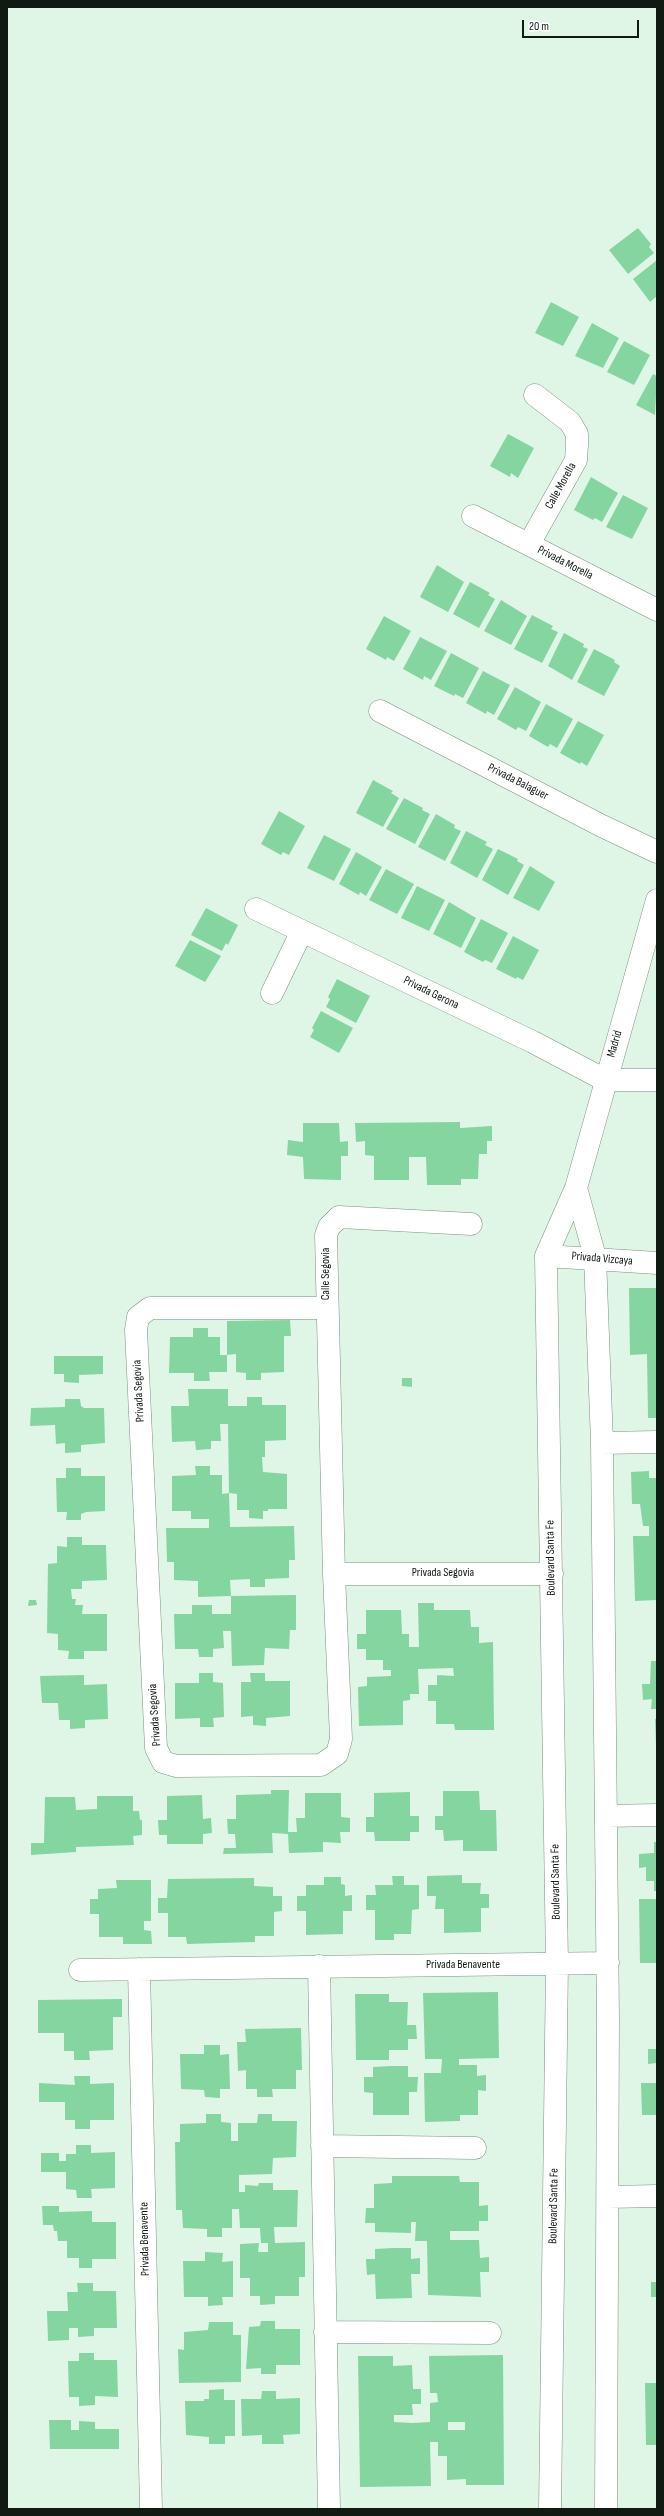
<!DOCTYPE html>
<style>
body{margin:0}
#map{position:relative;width:664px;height:2516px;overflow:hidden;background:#dff6e6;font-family:"Sofia Sans Condensed",sans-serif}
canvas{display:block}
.frame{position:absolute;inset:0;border:8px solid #111913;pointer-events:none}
.scale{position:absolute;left:522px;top:20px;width:117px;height:18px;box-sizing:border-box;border:2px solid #111913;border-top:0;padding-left:5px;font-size:12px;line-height:14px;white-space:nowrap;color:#111913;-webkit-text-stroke:3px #fff;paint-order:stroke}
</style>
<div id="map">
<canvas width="664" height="2516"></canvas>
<div class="frame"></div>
<div class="scale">20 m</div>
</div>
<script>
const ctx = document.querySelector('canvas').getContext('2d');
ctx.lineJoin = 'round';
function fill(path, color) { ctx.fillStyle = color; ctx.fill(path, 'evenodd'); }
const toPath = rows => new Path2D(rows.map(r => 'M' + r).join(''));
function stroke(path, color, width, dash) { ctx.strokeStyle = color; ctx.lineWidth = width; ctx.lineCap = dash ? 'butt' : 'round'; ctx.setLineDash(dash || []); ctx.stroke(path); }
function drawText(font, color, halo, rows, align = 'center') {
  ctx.font = font + ' "Sofia Sans Condensed",sans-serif'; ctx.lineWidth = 3.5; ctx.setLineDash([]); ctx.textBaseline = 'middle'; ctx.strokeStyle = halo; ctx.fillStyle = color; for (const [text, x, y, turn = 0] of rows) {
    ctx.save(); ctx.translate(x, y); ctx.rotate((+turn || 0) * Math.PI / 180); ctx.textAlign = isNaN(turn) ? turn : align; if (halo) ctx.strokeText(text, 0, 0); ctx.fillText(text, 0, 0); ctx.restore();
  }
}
fill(toPath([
 [638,228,651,244,649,247,654,253,628,274,609,250],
 [657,260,657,296,650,302,633,279],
 [551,302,579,317,563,346,535,333],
 [592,323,619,338,603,368,575,356],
 [624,341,650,355,634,385,607,372],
 [653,374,657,376,655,415,636,405],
 [508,434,534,448,518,478,511,473,510,477,490,466],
 [591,477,618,493,602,522,595,518,593,520,574,510],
 [623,495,648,508,632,539,606,527],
 [437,565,464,582,448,612,420,597],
 [470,582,490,593,488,595,495,599,479,628,453,614],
 [501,600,527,616,511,645,484,631],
 [532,615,553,626,551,629,558,632,542,663,514,649],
 [384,616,411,631,394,661,387,657,386,660,366,649],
 [564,633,584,644,583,647,588,649,572,680,548,666],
 [420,637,447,651,431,680,424,676,423,680,403,669],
 [594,649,615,660,614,662,620,666,604,696,577,682],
 [451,653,479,668,463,698,455,694,454,696,434,686],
 [483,671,510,685,494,715,487,711,486,714,466,703],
 [515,687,541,702,526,731,518,727,516,730,497,719],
 [546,704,573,719,557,748,550,744,548,747,529,736],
 [578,721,604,735,587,766,581,762,580,764,560,753],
 [373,780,393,791,391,793,399,798,383,827,356,813],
 [404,798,423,808,422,810,430,814,415,844,386,829],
 [279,811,305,826,289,855,283,852,281,855,261,844],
 [436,814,455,825,454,828,461,831,445,861,418,847],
 [466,831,487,842,485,845,493,849,477,878,450,863],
 [324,835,351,849,334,881,307,868],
 [498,849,518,859,517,861,524,865,508,895,482,880],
 [356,852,382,867,366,896,360,892,359,895,339,884],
 [530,866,555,882,539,911,513,898],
 [386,869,414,884,397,914,369,900],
 [417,886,445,900,429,931,401,918],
 [449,902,476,918,461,948,433,934],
 [206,908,238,925,228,945,226,943,222,951,191,935],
 [481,919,508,933,492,963,485,960,483,962,464,952],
 [513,936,539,950,523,980,517,977,516,979,496,969],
 [190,940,221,956,205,982,175,966],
 [337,979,370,996,356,1023,326,1007,330,999,328,997],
 [321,1011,353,1028,339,1053,310,1037,314,1030,312,1028],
 [460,1122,460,1128,492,1126,492,1141,487,1141,487,1154,479,1154,478,1179,461,1179,461,1185,427,1185,426,1157,409,1157,409,1180,374,1180,374,1156,365,1155,365,1141,356,1142,355,1123],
 [303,1123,339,1123,340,1142,348,1141,348,1156,341,1156,341,1180,304,1179,303,1157,287,1155,288,1140,303,1142],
 [629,1288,657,1288,657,1418,648,1418,647,1354,630,1355],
 [290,1320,291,1336,284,1336,284,1372,261,1373,261,1380,246,1380,246,1373,236,1372,236,1354,227,1355,227,1321],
 [193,1328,208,1328,208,1337,220,1337,220,1355,227,1355,227,1372,209,1372,210,1381,194,1381,194,1373,169,1373,170,1337,193,1337],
 [54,1356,103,1356,103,1374,79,1375,79,1383,64,1382,64,1374,54,1374],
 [402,1378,412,1378,412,1387,402,1386],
 [188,1389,228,1389,228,1406,247,1406,247,1397,262,1397,262,1405,286,1405,286,1440,265,1441,265,1457,262,1457,263,1472,287,1474,287,1509,268,1509,268,1511,263,1511,263,1519,249,1518,249,1510,237,1510,237,1494,229,1493,230,1527,294,1526,295,1560,289,1560,289,1578,265,1579,265,1587,250,1587,250,1579,230,1580,231,1596,198,1597,198,1581,174,1580,174,1562,167,1562,166,1528,209,1528,209,1519,191,1519,191,1511,172,1511,172,1476,196,1475,195,1466,210,1466,210,1475,222,1475,222,1494,229,1493,228,1424,220,1424,221,1441,211,1441,211,1449,196,1450,195,1441,172,1442,171,1406,189,1406],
 [65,1399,80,1399,81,1406,84,1408,104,1408,105,1443,81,1445,81,1452,65,1453,65,1443,56,1444,55,1425,30,1426,31,1408,65,1407],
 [66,1468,81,1468,81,1476,105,1476,105,1511,86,1512,81,1514,81,1520,66,1520,67,1512,57,1512,56,1478,66,1478],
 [649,1471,649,1478,657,1478,657,1600,635,1601,633,1536,649,1536,649,1526,643,1526,640,1504,632,1504,631,1472],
 [67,1537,82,1537,82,1545,106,1545,107,1580,82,1581,82,1589,71,1589,72,1599,76,1599,75,1605,83,1605,82,1614,107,1614,107,1651,84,1651,84,1659,68,1659,69,1651,58,1650,58,1634,47,1633,48,1564,57,1563,57,1546,67,1547],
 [296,1595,296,1630,290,1630,289,1649,265,1648,264,1665,232,1666,231,1631,223,1631,224,1648,213,1649,213,1657,199,1657,198,1649,175,1649,174,1614,192,1614,192,1605,212,1605,212,1614,231,1614,231,1596],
 [29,1600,36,1600,37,1605,28,1606],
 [418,1603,434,1603,434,1610,470,1610,471,1627,479,1627,479,1643,493,1642,494,1730,455,1730,454,1724,436,1724,436,1701,428,1701,428,1685,437,1685,437,1675,454,1676,453,1668,418,1669,419,1694,410,1694,410,1700,403,1701,403,1725,359,1726,358,1687,367,1686,367,1677,391,1676,391,1670,383,1670,383,1660,366,1660,366,1649,357,1649,357,1634,366,1634,366,1610,401,1610,402,1634,409,1634,409,1647,419,1647],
 [651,1661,657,1661,657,1709,651,1709,652,1699,643,1700,642,1684,650,1684],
 [199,1673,213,1673,213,1682,223,1683,224,1717,213,1718,214,1727,200,1727,200,1718,175,1719,175,1683,199,1683],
 [250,1673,265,1673,265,1681,290,1681,290,1716,266,1718,266,1726,253,1725,253,1716,241,1717,241,1682,251,1682],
 [84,1675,84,1685,107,1684,108,1719,85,1720,85,1728,70,1729,70,1720,59,1720,58,1703,42,1703,40,1676],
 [655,1719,657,1719,657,1746,656,1746],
 [271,1790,289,1790,288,1832,297,1832,296,1818,305,1818,305,1793,341,1793,341,1817,350,1818,350,1832,340,1832,341,1843,323,1842,323,1852,289,1853,288,1834,272,1833,273,1853,223,1854,224,1848,236,1848,235,1834,228,1834,227,1819,236,1819,236,1795,271,1794],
 [443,1791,479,1791,480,1810,496,1810,497,1851,463,1851,463,1840,444,1841,443,1830,435,1830,435,1816,443,1816],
 [410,1792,410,1816,419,1816,419,1832,410,1832,410,1841,375,1841,374,1832,366,1832,366,1817,374,1817,374,1793],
 [202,1795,203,1819,211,1818,212,1833,203,1834,203,1844,167,1844,167,1835,159,1835,158,1820,167,1820,167,1796],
 [97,1796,133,1796,133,1811,139,1811,140,1820,142,1820,142,1835,133,1836,134,1845,76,1847,76,1852,31,1855,31,1843,44,1843,45,1797,75,1797,76,1810,97,1809],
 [654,1842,657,1842,657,1891,654,1891,654,1881,646,1881,646,1867,639,1868,639,1854,654,1853],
 [462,1875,462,1883,481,1883,480,1894,489,1894,489,1908,481,1908,481,1932,444,1933,444,1909,435,1909,436,1896,427,1896,427,1876],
 [392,1876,404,1876,404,1885,419,1885,419,1909,412,1910,411,1934,394,1934,394,1940,375,1940,375,1910,366,1910,366,1895,376,1895,375,1885,393,1885],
 [324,1877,341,1877,341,1884,345,1885,345,1896,352,1895,352,1911,343,1911,343,1934,306,1935,306,1911,297,1911,297,1896,306,1896,306,1885,324,1885],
 [254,1878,254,1886,273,1887,273,1896,282,1896,282,1911,274,1912,274,1936,255,1936,255,1942,187,1944,186,1937,168,1937,168,1913,158,1913,158,1898,167,1898,168,1879],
 [116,1880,151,1880,151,1921,144,1921,144,1930,151,1931,152,1944,123,1944,123,1937,99,1937,99,1914,90,1914,90,1899,98,1899,98,1889,117,1888],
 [639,1899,657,1899,657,1963,640,1963],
 [498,1992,499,2058,459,2059,459,2065,477,2065,477,2076,486,2075,486,2091,478,2090,478,2115,460,2115,460,2121,425,2122,424,2073,441,2073,442,2059,425,2059,423,1993],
 [355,1994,389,1994,389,2002,408,2002,407,2025,416,2025,417,2039,408,2039,408,2050,389,2050,389,2060,356,2060],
 [122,1999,122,2017,113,2017,113,2050,89,2051,90,2060,74,2060,74,2051,64,2051,64,2033,38,2033,38,2000],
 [301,2028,302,2070,296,2070,296,2089,272,2089,273,2097,257,2097,257,2089,246,2089,246,2070,238,2071,237,2042,246,2042,245,2029],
 [204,2045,220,2045,220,2055,229,2054,230,2089,220,2089,220,2098,205,2097,204,2090,181,2089,180,2054,204,2054],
 [648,2049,657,2049,657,2063,648,2064],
 [391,2066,408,2066,408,2077,418,2077,417,2092,409,2092,409,2115,373,2115,373,2093,364,2092,364,2077,373,2077,373,2067],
 [74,2076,90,2076,90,2084,114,2083,114,2120,90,2120,90,2129,75,2129,75,2120,65,2120,65,2102,39,2102,39,2083,75,2085],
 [641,2083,657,2083,657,2115,642,2115],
 [206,2114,221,2114,221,2122,231,2123,231,2141,238,2141,238,2123,257,2123,258,2114,272,2114,272,2121,297,2121,296,2157,273,2158,272,2174,239,2175,239,2192,245,2192,245,2185,258,2186,259,2183,273,2183,273,2190,298,2190,297,2227,274,2227,275,2243,305,2242,305,2277,299,2277,299,2296,275,2296,275,2304,260,2305,260,2296,250,2296,250,2278,240,2278,240,2244,259,2243,258,2252,268,2252,268,2243,261,2243,260,2228,240,2228,239,2209,232,2209,232,2228,222,2228,222,2237,207,2237,207,2229,183,2228,182,2210,176,2210,175,2142,180,2142,180,2124,206,2123],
 [76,2145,91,2145,91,2153,115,2152,115,2188,91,2189,92,2198,77,2198,76,2190,66,2189,66,2172,41,2172,41,2153,59,2153,59,2161,66,2161,66,2154,76,2154],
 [392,2176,459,2176,460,2182,479,2182,479,2206,488,2205,488,2221,479,2221,479,2231,450,2231,450,2240,479,2240,480,2258,489,2257,489,2272,480,2272,481,2297,428,2295,427,2241,415,2241,416,2222,411,2222,411,2233,375,2232,375,2223,365,2223,366,2208,374,2208,374,2184,392,2183],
 [42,2206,59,2206,59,2212,92,2211,92,2222,116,2222,116,2259,92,2259,92,2268,79,2268,79,2258,67,2258,67,2241,58,2241,57,2231,54,2231,53,2225,43,2225],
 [393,2248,411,2248,411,2259,420,2258,420,2274,411,2274,412,2298,376,2299,375,2274,367,2275,366,2259,375,2259,375,2249],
 [205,2252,223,2253,222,2262,233,2261,233,2297,222,2297,223,2305,208,2306,208,2297,184,2297,183,2261,205,2261],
 [651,2282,657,2282,657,2297,651,2297],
 [77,2283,93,2283,93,2291,116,2291,117,2328,94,2328,94,2336,78,2337,78,2328,69,2328,69,2340,48,2341,47,2311,68,2311,67,2292,78,2292],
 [261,2321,275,2321,275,2329,300,2329,300,2365,276,2365,276,2374,261,2374,261,2368,246,2369,249,2327,260,2326],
 [209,2322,233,2322,233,2335,241,2335,241,2382,179,2383,178,2349,184,2350,184,2332,208,2330],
 [79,2353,94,2353,94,2360,117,2360,118,2397,95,2396,95,2405,79,2406,79,2397,69,2397,68,2361,79,2361],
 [503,2355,504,2485,466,2485,466,2479,447,2480,447,2456,438,2456,438,2442,430,2442,431,2486,360,2487,358,2356,393,2356,393,2366,412,2365,413,2389,421,2389,421,2404,412,2404,413,2415,394,2415,394,2422,413,2423,430,2422,430,2403,438,2402,437,2393,430,2393,429,2356],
 [448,2422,465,2422,465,2430,448,2430],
 [645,2383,657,2383,657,2445,646,2445],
 [224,2389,224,2400,235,2400,235,2436,225,2436,225,2444,209,2444,209,2437,186,2435,185,2401,204,2401,204,2399,209,2399,209,2390],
 [262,2391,276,2391,276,2399,300,2398,300,2434,283,2435,284,2444,262,2444,262,2435,242,2436,241,2399,261,2399],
 [49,2420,71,2420,71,2430,79,2430,79,2421,95,2422,95,2429,119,2429,119,2449,50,2449]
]), '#84d5a0');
const minor = toPath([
 [473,516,657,610],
 [529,544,576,460,577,445,577,434,570,422,535,395],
 [380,711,602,826,657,852],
 [256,909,533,1042,605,1080,657,1080],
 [272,993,302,931],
 [576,1188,595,1257,602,1443,608,2018,606,2509],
 [546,1256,657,1263],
 [326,1308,150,1308,138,1317,136,1330,156,1748,163,1762,176,1766,321,1765,337,1754,341,1739,334,1574,326,1235,329,1227,339,1217,471,1224],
 [602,1443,657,1442],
 [334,1574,552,1574],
 [606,1816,657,1815],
 [319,1966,329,2509],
 [139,1969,151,2509],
 [80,1970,608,1963],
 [322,2146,475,2148],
 [608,2197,657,2196],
 [325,2332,490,2333],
 [550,2509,557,1964,546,1256,576,1188,657,900]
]);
stroke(minor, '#7b9081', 23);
stroke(minor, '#fff', 22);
drawText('12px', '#111913', '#fff', [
 ["Calle Morella",561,486,-61],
 ["Privada Morella",565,563,27],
 ["Privada Balaguer",518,782,27],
 ["Privada Gerona",431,993,26],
 ["Madrid",615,1044,-74],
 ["Privada Vizcaya",602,1259,5],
 ["Calle Segovia",326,1274,-90],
 ["Privada Segovia",139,1391,-93],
 ["Boulevard Santa Fe",551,1558,-91],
 ["Privada Segovia",443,1573],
 ["Privada Segovia",155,1715,-94],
 ["Boulevard Santa Fe",556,1882,-91],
 ["Privada Benavente",463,1965],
 ["Boulevard Santa Fe",554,2206,-89],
 ["Privada Benavente",145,2239,-91]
]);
</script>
